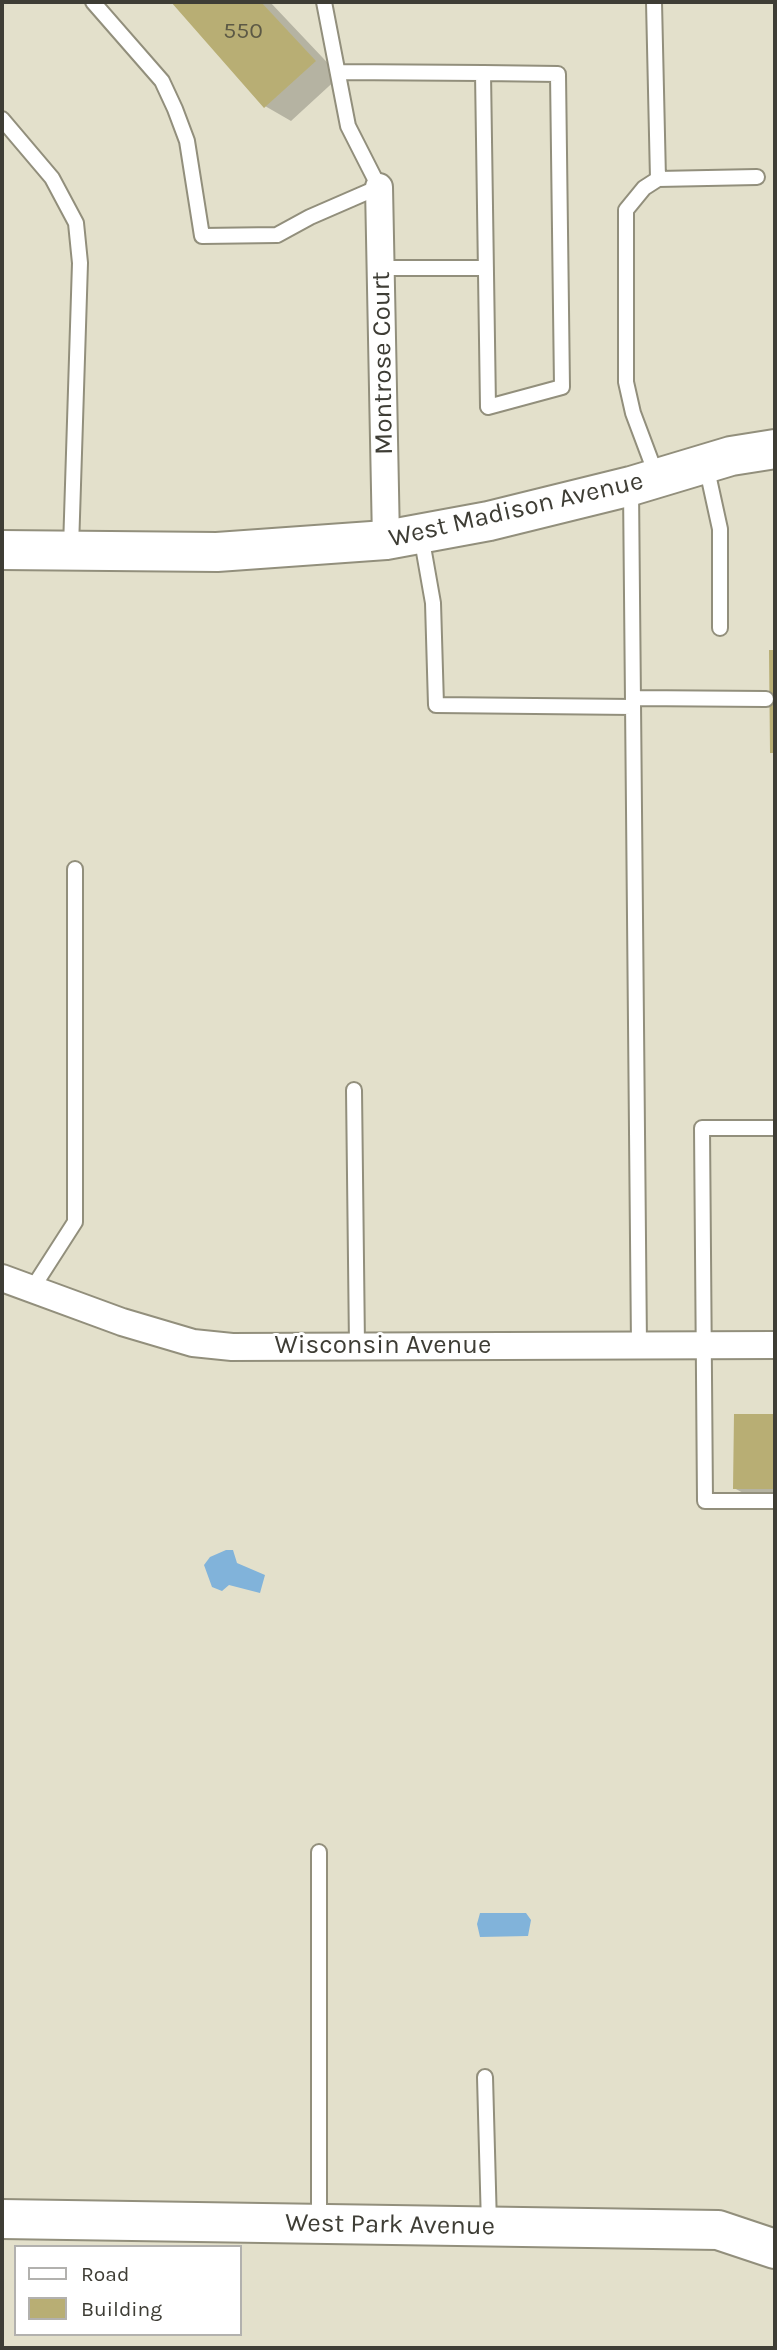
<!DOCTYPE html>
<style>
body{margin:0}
#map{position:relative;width:777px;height:2350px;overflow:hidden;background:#e3e0cb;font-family:Karla,sans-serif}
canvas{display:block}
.frame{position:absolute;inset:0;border:4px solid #3e3d35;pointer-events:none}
.legend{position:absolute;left:14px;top:2245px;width:228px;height:91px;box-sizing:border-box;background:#fff;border:2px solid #b2b1ae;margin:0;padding:9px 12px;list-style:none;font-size:21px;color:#3e3d35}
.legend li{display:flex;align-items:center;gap:14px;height:35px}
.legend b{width:35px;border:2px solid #b2b1ae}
</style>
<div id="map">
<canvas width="777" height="2350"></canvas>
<div class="frame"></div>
<ul class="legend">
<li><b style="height:9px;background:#fff"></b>Road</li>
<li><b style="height:19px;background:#b8ae74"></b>Building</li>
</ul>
</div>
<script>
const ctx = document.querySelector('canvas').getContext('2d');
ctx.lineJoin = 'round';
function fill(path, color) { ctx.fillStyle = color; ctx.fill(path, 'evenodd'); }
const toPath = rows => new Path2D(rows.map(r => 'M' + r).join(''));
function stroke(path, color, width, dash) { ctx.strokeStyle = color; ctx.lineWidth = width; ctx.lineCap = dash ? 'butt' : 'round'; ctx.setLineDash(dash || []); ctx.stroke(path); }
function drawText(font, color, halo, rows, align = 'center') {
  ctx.font = font + ' Karla,sans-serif'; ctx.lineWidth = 6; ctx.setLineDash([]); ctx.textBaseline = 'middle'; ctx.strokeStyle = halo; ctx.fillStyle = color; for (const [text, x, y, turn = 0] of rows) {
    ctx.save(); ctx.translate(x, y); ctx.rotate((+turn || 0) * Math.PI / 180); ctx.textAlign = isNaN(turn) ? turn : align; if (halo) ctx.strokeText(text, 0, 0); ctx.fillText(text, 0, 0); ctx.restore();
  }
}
fill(toPath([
 [226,1550,233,1550,237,1563,265,1575,260,1593,229,1585,222,1591,212,1587,204,1565,210,1557],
 [480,1913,526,1913,531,1920,528,1936,480,1937,477,1924]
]), '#81b3da');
fill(toPath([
 [173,2,270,2,340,76,291,121,265,106],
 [771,652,775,652,775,754,771,752],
 [735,1416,775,1416,775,1502,760,1502,734,1488]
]), '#0003');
fill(toPath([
 [171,2,261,2,316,61,264,108],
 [769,650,775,650,775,753,770,753],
 [734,1414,775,1414,775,1489,733,1489]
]), '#b8ae74');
const lane = toPath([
 [93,2,162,81,175,109,187,141,202,236,277,235,310,217,379,187,348,126,324,2],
 [654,2,658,179],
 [338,72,483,73,558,74,562,387,488,407,483,73],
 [2,119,52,178,76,223,80,263,71,548],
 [381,268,486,268],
 [706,465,720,529,720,628],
 [657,477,633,413,626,382,626,210,644,188,658,179,757,177],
 [631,488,639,1346],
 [421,535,433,603,436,705,633,707],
 [633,698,766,699],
 [354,1090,357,1346],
 [775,1128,702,1128,705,1501,775,1501],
 [32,1289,75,1222,75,869],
 [319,1852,319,2222],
 [485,2077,489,2225]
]);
const street = toPath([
 [379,187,386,540],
 [2,1278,122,1322,193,1343,232,1347,775,1345]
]);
const secondary = toPath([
 [2,550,217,552,386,540,489,521,631,486,731,456,775,449],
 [2,2219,718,2230,775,2249]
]);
stroke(lane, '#928f7c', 18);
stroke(street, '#928f7c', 30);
stroke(secondary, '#928f7c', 42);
stroke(lane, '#fff', 14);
stroke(street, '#fff', 26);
stroke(secondary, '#fff', 38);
drawText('23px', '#5c5945', null, [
 ["550",243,31]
]);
drawText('26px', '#3e3d35', '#fff', [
 ["Montrose Court",383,363,-91],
 ["West Madison Avenue",516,510,-13],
 ["Wisconsin Avenue",383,1346],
 ["West Park Avenue",390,2225,1]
]);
</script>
